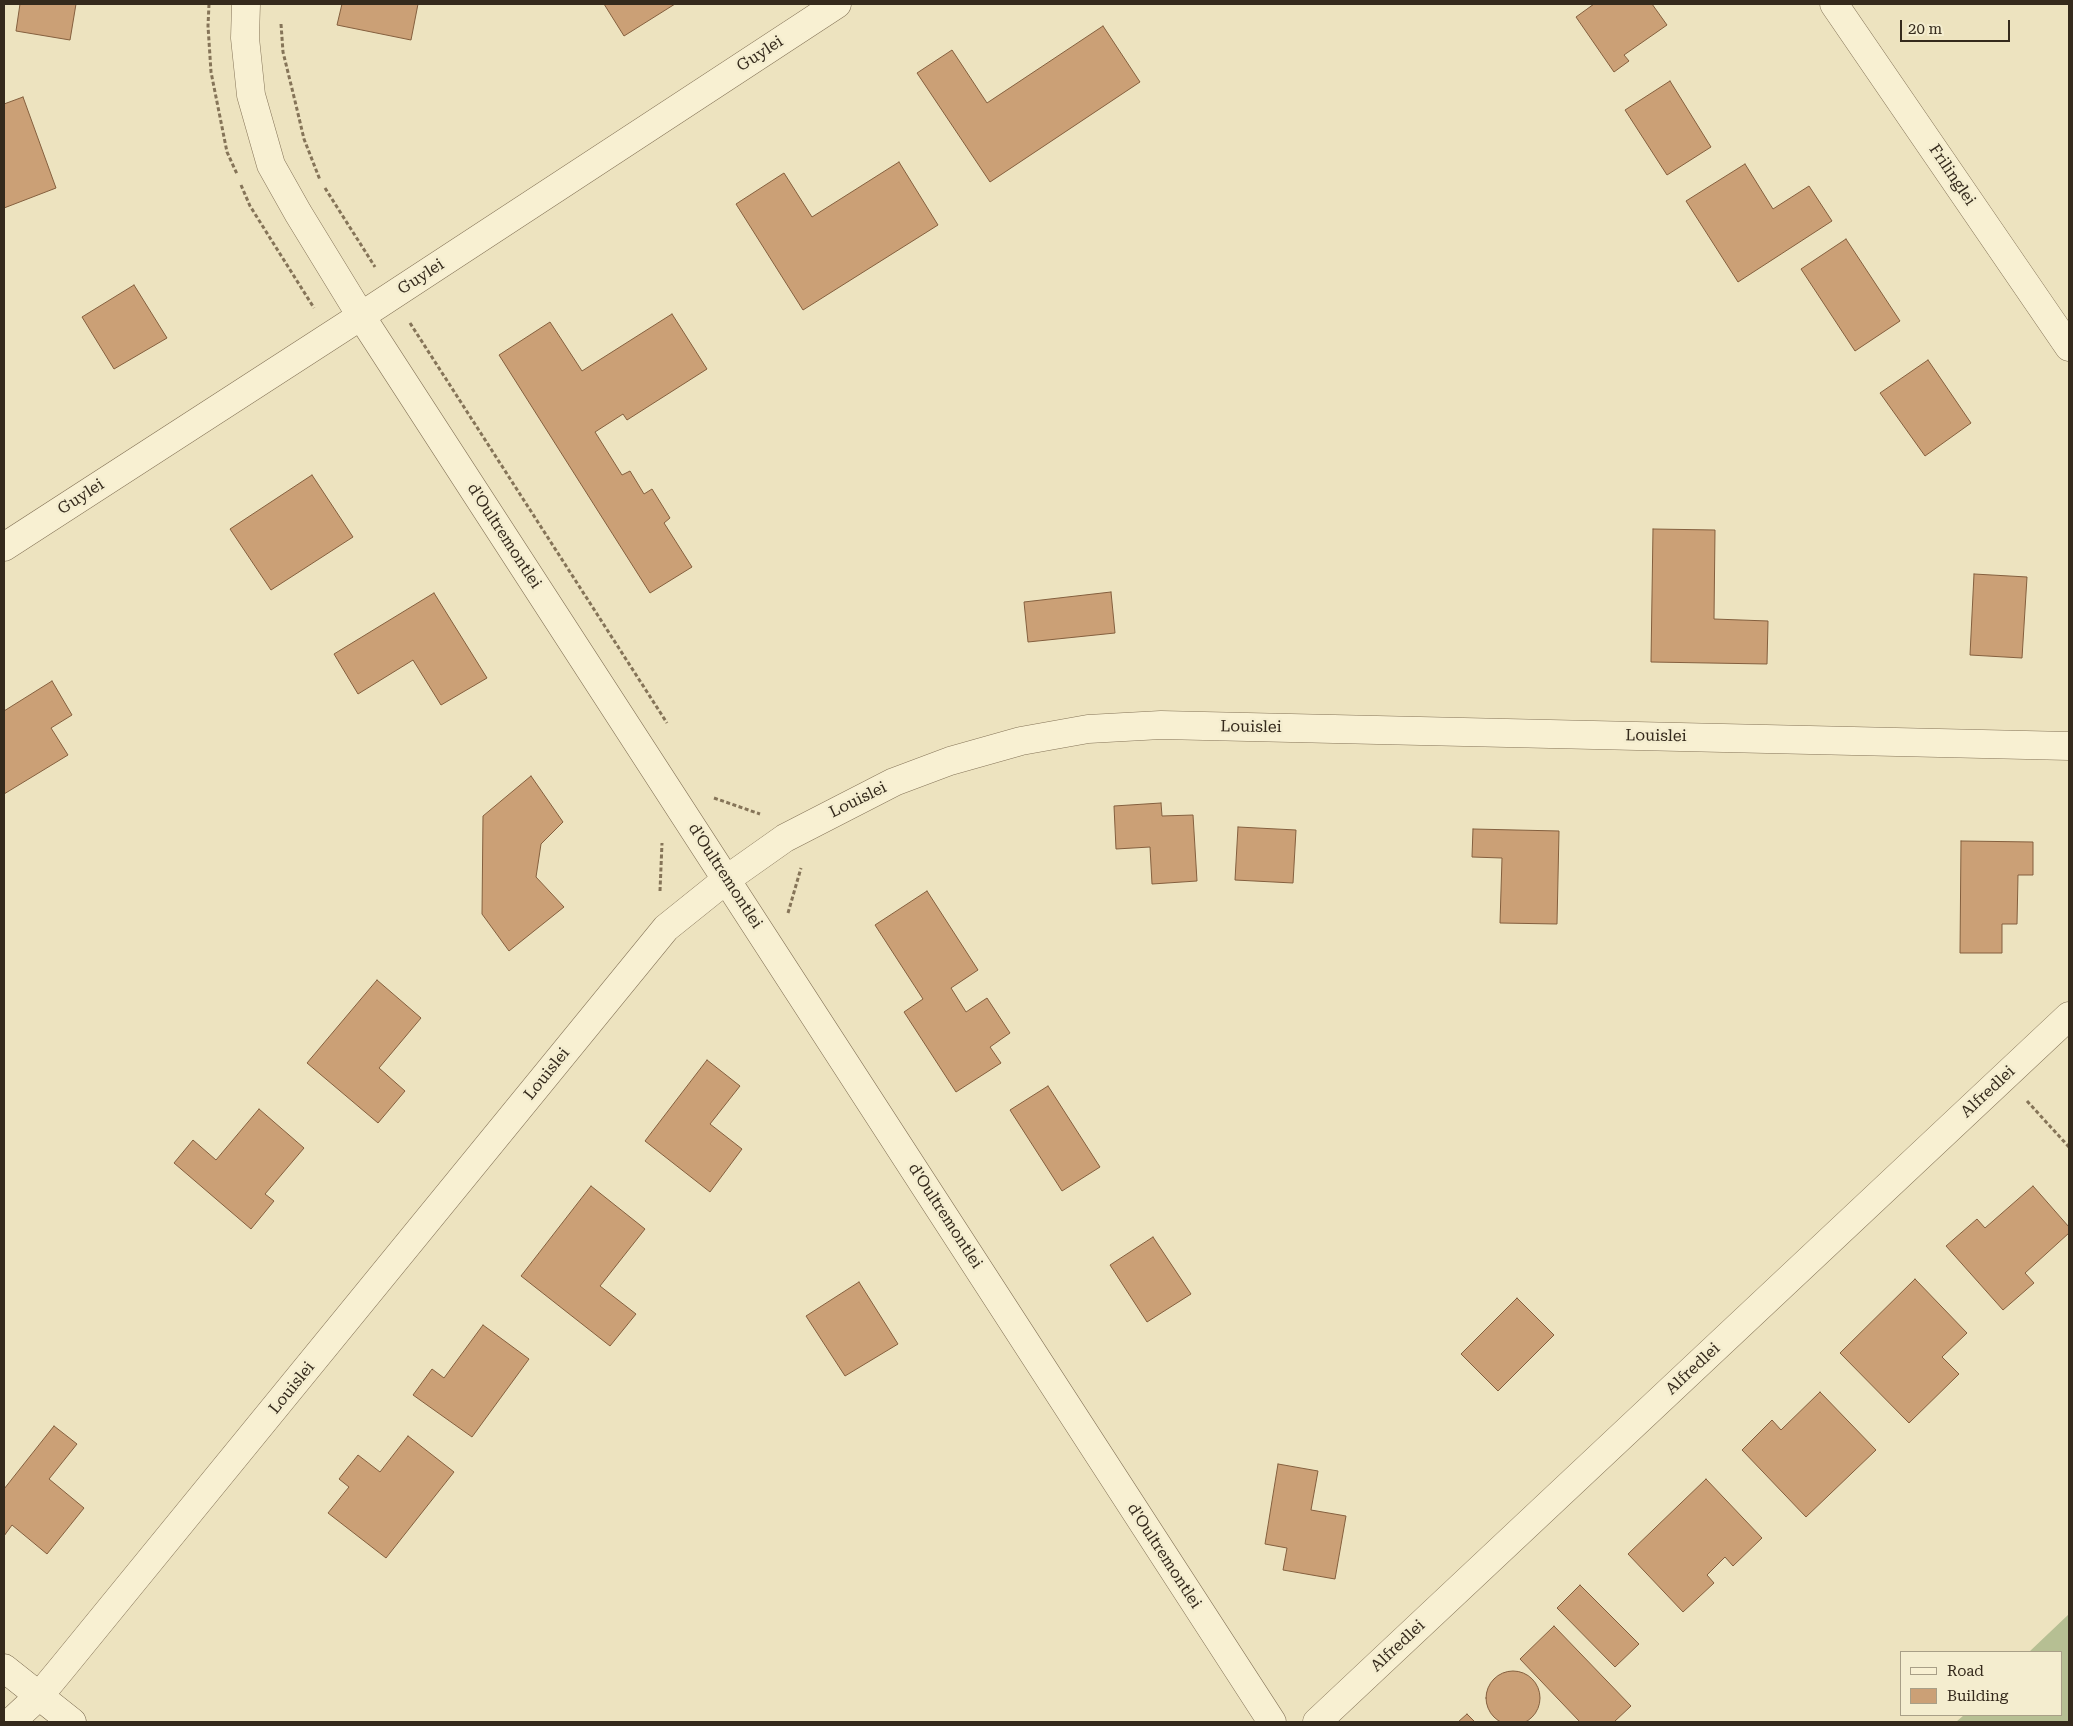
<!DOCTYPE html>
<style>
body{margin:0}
#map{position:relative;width:2073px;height:1726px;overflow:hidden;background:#ede3bf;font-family:"Roboto Serif",serif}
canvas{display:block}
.frame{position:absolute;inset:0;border:5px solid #352a1c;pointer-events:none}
.legend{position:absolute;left:1900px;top:1651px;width:162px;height:65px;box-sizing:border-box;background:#f4edcf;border:1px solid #a89f87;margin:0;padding:6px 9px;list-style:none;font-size:15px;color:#352a1c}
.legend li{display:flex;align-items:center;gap:10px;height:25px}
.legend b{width:25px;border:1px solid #a89f87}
.scale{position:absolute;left:1900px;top:20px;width:110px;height:22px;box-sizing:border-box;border:2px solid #352a1c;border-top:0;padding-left:6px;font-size:15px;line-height:18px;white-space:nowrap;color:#352a1c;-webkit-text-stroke:4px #f4edcf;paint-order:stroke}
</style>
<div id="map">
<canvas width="2073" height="1726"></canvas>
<div class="frame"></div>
<ul class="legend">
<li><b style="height:6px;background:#f8f0d2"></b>Road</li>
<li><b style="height:14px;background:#cba076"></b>Building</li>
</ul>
<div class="scale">20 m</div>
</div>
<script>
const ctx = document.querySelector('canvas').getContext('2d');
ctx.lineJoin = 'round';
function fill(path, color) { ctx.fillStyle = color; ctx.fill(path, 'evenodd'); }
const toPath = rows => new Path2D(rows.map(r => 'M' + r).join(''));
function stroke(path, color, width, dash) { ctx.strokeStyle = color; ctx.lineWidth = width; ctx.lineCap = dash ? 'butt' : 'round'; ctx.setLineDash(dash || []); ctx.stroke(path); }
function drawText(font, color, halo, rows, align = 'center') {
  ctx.font = font + ' "Roboto Serif",serif'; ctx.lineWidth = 5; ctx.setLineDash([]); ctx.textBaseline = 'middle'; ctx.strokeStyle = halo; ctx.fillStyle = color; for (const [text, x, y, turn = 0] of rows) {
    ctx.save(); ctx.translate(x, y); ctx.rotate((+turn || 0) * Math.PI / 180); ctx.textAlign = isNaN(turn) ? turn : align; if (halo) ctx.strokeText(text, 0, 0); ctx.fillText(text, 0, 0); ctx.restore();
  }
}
fill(toPath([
 [2069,1614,2069,1722,1956,1722,1964,1715,2062,1715,2062,1652,2029,1652]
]), '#b6bf93');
const building = toPath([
 [20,4,76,4,70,40,16,31,20,4],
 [342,4,418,4,411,40,337,25,342,4],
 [604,4,675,4,624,36,604,4],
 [1594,4,1652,4,1667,25,1624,55,1629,61,1614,72,1576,17,1594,4],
 [1103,26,1140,82,990,182,917,73,952,50,987,103,1103,26],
 [1670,81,1711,147,1667,175,1625,110,1670,81],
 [23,97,56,188,4,208,4,104,23,97],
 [899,162,938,225,803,310,736,204,784,173,812,217,899,162],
 [1745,164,1773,209,1809,186,1832,221,1738,282,1686,201,1745,164],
 [1846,239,1900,321,1855,351,1801,269,1846,239],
 [134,285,167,338,114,369,82,317,134,285],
 [672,314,707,369,627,420,623,414,595,432,622,475,630,471,644,494,652,489,670,518,664,523,692,567,650,593,499,355,550,322,582,371,672,314],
 [1928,360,1971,423,1925,456,1880,393,1928,360],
 [312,475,353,537,271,590,230,529,312,475],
 [1653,529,1715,530,1714,619,1768,621,1767,664,1651,662,1653,529],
 [1974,574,2027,577,2022,658,1970,655,1974,574],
 [1111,592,1115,633,1028,642,1024,602,1111,592],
 [434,593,487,678,441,705,413,660,358,694,334,654,434,593],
 [52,681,72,715,51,728,68,755,4,794,4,711,52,681],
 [531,776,563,822,541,844,536,877,564,907,509,951,482,914,483,816,531,776],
 [1161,803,1162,816,1193,815,1197,881,1152,884,1150,847,1116,849,1114,806,1161,803],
 [1238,827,1296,830,1293,883,1235,880,1238,827],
 [1473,829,1559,831,1557,924,1500,923,1502,858,1472,857,1473,829],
 [1961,841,2033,842,2033,875,2018,875,2017,924,2002,924,2002,953,1960,953,1961,841],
 [927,891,978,970,951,988,966,1012,987,998,1010,1033,990,1047,1001,1063,956,1092,904,1012,923,999,875,925,927,891],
 [377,980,421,1018,379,1068,405,1091,378,1123,307,1063,377,980],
 [707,1060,740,1086,710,1124,742,1149,710,1192,645,1141,707,1060],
 [1048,1086,1100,1167,1062,1191,1010,1110,1048,1086],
 [259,1109,304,1148,265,1194,274,1201,251,1229,174,1163,193,1140,216,1160,259,1109],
 [591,1186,645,1229,600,1286,636,1314,610,1346,521,1276,591,1186],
 [2033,1186,2069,1227,2069,1233,2025,1273,2034,1283,2003,1310,1946,1246,1977,1219,1985,1228,2033,1186],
 [1153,1237,1191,1294,1147,1322,1110,1265,1153,1237],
 [1915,1279,1967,1333,1942,1357,1959,1374,1909,1423,1840,1353,1915,1279],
 [859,1282,898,1344,845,1376,806,1316,859,1282],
 [1517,1298,1554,1335,1498,1391,1461,1354,1517,1298],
 [483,1325,529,1359,472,1437,413,1395,432,1369,444,1378,483,1325],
 [1820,1392,1876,1450,1806,1517,1742,1450,1772,1420,1781,1430,1820,1392],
 [54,1426,77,1444,49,1479,84,1508,47,1554,12,1525,4,1536,4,1489,54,1426],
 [408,1436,454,1472,386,1558,328,1513,349,1487,339,1479,358,1455,380,1472,408,1436],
 [1278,1464,1318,1471,1311,1510,1346,1516,1335,1579,1283,1570,1287,1548,1265,1544,1278,1464],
 [1706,1479,1762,1538,1733,1566,1725,1557,1707,1575,1714,1583,1683,1612,1628,1554,1706,1479],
 [1580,1585,1639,1644,1615,1667,1557,1608,1580,1585],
 [1554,1626,1631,1706,1614,1722,1580,1722,1520,1659,1554,1626],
 '1486 1698a27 27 0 1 1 54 0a27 27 0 1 1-54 0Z',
 [1467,1714,1475,1722,1458,1722,1467,1714]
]);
fill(building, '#cba076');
stroke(building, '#845f3e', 1);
const street = toPath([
 [246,4,245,38,251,95,271,165,298,213,361,316,1272,1722],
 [1834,4,2069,347],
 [4,547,361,316,837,4],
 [11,1722,39,1696,63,1667,666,928,727,879,785,838,894,782,950,761,1021,741,1088,729,1161,725,2069,746],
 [1317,1722,2069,1016]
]);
const secondary = toPath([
 [4,1668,72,1722]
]);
stroke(street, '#857458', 29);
stroke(secondary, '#67553b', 29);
stroke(toPath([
 [209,4,208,26,211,72,227,152,237,174],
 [281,24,283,52,295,101,304,139,320,180],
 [241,185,250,206,314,308],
 [325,188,375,267],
 [410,323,667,723],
 [714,798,760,814],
 [660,891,662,843],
 [788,913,801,868],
 [2027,1101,2069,1147]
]), '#857458', 3, [4, 2.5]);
stroke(street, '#f8f0d2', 28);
stroke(secondary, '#f8f0d2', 28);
drawText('16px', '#352a1c', '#f4edcf', [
 ["Guylei",760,54,-33],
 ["Frilinglei",1952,175,56],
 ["Guylei",421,277,-33],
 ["Guylei",81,497,-33],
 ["d'Oultremontlei",504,536,57],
 ["Louislei",1251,727,1],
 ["Louislei",1656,736,1],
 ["Louislei",858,800,-26],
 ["d'Oultremontlei",725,876,57],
 ["Louislei",547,1074,-51],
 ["Alfredlei",1988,1092,-43],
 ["d'Oultremontlei",945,1216,57],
 ["Alfredlei",1693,1369,-43],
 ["Louislei",292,1388,-51],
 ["d'Oultremontlei",1164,1556,57],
 ["Alfredlei",1398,1646,-43]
]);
</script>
